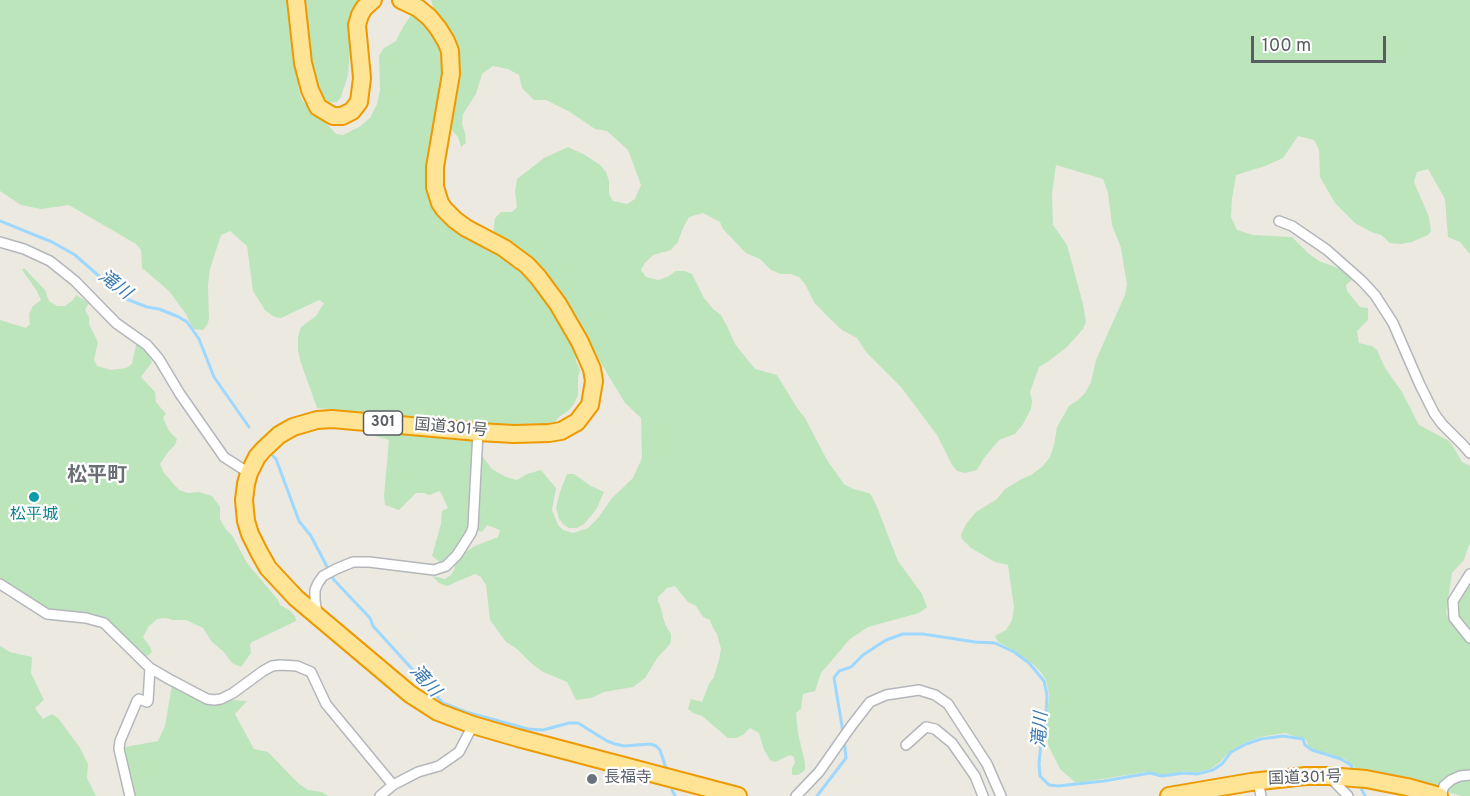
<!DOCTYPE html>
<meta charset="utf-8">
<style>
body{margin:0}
#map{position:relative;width:1470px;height:796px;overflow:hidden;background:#ece9e0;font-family:Overpass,sans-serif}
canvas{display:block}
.scale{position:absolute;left:1251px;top:36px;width:135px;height:27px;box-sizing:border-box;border:3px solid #595d62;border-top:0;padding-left:8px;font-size:18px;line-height:21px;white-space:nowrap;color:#595d62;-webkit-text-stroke:4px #fff;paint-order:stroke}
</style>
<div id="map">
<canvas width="1470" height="796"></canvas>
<div class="scale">100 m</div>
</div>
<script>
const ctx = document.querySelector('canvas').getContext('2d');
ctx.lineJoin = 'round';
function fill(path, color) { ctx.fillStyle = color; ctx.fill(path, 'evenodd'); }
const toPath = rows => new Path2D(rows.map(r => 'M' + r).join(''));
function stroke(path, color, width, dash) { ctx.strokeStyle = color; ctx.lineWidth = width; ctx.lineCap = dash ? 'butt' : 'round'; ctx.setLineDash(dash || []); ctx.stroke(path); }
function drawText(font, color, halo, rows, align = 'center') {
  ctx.font = font + ' Overpass,"Noto Sans JP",sans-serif'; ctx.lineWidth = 4.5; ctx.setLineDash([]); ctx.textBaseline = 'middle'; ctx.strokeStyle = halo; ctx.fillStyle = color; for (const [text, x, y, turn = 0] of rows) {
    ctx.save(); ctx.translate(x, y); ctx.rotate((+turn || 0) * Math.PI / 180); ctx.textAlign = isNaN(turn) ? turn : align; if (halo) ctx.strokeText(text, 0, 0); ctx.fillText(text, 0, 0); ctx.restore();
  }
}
fill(toPath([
 [0,0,290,0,299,91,302,100,312,112,329,126,336,134,343,135,359,127,370,118,377,104,380,90,379,56,384,48,396,41,403,27,411,15,420,21,434,35,440,47,444,64,437,113,430,196,433,210,442,218,512,261,536,283,574,343,576,361,580,370,578,377,578,395,574,404,569,410,559,417,555,423,527,428,384,417,384,414,317,408,300,360,298,350,298,336,301,327,316,316,324,303,319,300,281,318,274,317,265,310,253,291,247,246,230,231,221,235,210,269,208,285,209,319,207,325,203,330,193,329,186,314,169,291,142,268,141,250,136,244,69,205,41,209,21,205,0,191],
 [301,0,364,0,352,24,348,75,341,97,337,102,326,103,321,100,315,91],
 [431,0,1470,0,1470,254,1460,242,1448,237,1445,199,1428,169,1417,172,1414,182,1429,217,1431,231,1428,235,1412,242,1401,244,1390,243,1381,235,1371,232,1355,223,1335,203,1320,177,1319,150,1314,140,1298,136,1283,158,1265,166,1236,175,1232,199,1231,217,1237,230,1253,235,1292,237,1308,253,1319,261,1346,271,1355,277,1346,285,1347,291,1360,307,1368,308,1368,320,1357,331,1359,343,1372,346,1377,350,1385,368,1402,392,1419,425,1449,441,1454,448,1462,462,1470,466,1470,544,1468,547,1464,560,1452,573,1446,613,1451,621,1470,643,1470,773,1441,788,1355,771,1354,766,1345,759,1315,750,1309,746,1306,740,1285,733,1260,737,1246,742,1227,754,1220,762,1211,769,1194,773,1184,771,1167,776,1158,775,1151,772,1146,772,1076,783,1060,769,1048,745,1047,717,1049,695,1046,680,1040,671,1033,664,1013,650,998,642,995,636,1006,630,1012,620,1014,607,1008,565,995,562,971,548,962,539,961,535,966,524,976,512,997,499,1005,489,1020,480,1031,475,1043,466,1050,457,1054,445,1057,427,1069,406,1078,400,1085,393,1091,382,1096,360,1125,295,1127,284,1125,273,1121,248,1112,225,1108,193,1103,179,1056,165,1052,194,1053,225,1067,245,1083,304,1086,322,1083,329,1067,347,1046,363,1039,367,1030,392,1032,401,1031,409,1023,424,1015,434,999,440,984,458,977,470,965,473,957,471,952,465,937,435,901,387,866,352,857,338,842,330,826,315,814,302,805,284,799,277,790,274,781,274,771,270,760,259,746,253,723,229,720,222,703,213,689,217,683,228,678,242,671,250,653,255,645,263,641,270,646,277,658,280,667,277,676,271,685,271,692,274,704,298,713,309,721,315,727,326,735,344,755,369,777,375,797,408,805,418,827,460,844,484,853,489,869,493,871,495,877,507,898,561,922,594,927,607,919,613,868,627,850,639,821,673,815,691,803,694,801,709,796,713,798,733,805,763,805,770,798,775,792,775,792,768,795,763,794,757,790,755,775,762,770,760,764,750,759,733,750,728,743,735,736,738,728,738,702,716,693,713,688,709,691,699,702,702,709,684,714,677,719,660,721,649,717,634,713,628,710,620,703,617,696,606,688,602,675,586,667,588,658,597,658,602,660,605,665,624,671,634,671,640,670,644,658,657,645,678,633,687,604,692,591,698,576,700,567,682,543,672,532,664,517,649,506,642,490,620,486,585,481,577,475,574,447,586,439,583,432,576,445,579,451,575,455,568,453,562,462,554,475,546,498,537,500,530,487,525,483,531,480,532,476,528,479,452,492,469,506,477,517,480,527,474,541,470,556,488,552,510,558,525,563,530,573,533,588,528,598,518,612,498,633,478,642,458,641,418,625,403,567,307,493,234,495,218,501,212,512,212,517,207,515,192,517,179,544,158,568,147,585,155,600,165,606,172,609,181,609,194,613,201,627,204,635,199,641,185,628,150,607,131,595,129,570,112,546,100,534,100,522,88,519,75,508,69,493,66,482,74,476,94,463,114,462,124,465,133,466,143,461,147,458,137,449,127,455,45,447,26,435,14],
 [24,268,45,290,49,301,57,306,65,306,73,300,76,295,89,303,85,310,89,317,89,324,98,342,94,360,97,366,111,370,126,368,132,364,136,345,140,345,146,350,152,362,141,377,155,392,156,402,166,414,163,418,169,431,177,439,175,445,168,452,160,464,164,473,179,490,188,493,199,492,212,496,220,507,220,519,225,528,233,537,247,563,278,600,280,605,289,610,295,616,296,621,252,642,250,645,251,653,241,667,232,663,224,652,212,642,203,628,186,620,172,620,166,618,157,619,149,626,143,637,150,647,152,652,149,655,142,658,133,649,124,635,117,629,54,613,0,581,0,320,26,328,30,324,29,314,33,306,41,300,37,291,22,270],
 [370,428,475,438,471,526,456,551,444,562,441,563,432,556,441,524,442,511,448,508,440,491,429,495,424,493,416,493,399,510,385,505,384,496,389,440,372,435,369,432],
 [567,474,574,474,591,486,604,492,597,508,591,516,584,524,577,528,569,528,563,524,559,519,556,508,560,492],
 [1470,580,1470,634,1457,616,1457,598],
 [0,646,10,652,32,657,31,673,44,700,35,708,43,719,52,714,58,718,80,748,88,764,87,778,96,796,0,796],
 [172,685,219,702,231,700,247,701,235,714,254,749,268,752,298,783,308,790,322,792,328,796,133,796,123,756,125,747,158,741,165,726],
 [1470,777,1470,796,1461,796,1448,792,1446,789,1449,784]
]), '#bde5bc');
stroke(toPath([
 [0,221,52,242,75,255,124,298,147,307,159,309,179,317,187,322,199,339,214,377,249,427],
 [273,456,276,459,299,521,311,536,334,580,370,618,373,626,443,703,466,712,528,729,543,730,569,723,578,723,607,741,615,744,624,746,650,744,656,746,660,750,666,768],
 [843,732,834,678,839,671,851,667,863,655,886,640,903,634,923,634,975,642,995,643,1014,652,1029,663,1044,681,1047,695,1045,736,1041,743,1039,764,1040,776,1049,785,1058,786,1104,781,1150,773,1162,776,1184,773,1197,774,1213,770,1222,764,1231,752,1246,744,1261,739,1283,736,1303,739,1305,745,1312,750,1341,759,1351,765,1354,773],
 [1359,784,1365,796],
 [672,790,675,796],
 [817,796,846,758,844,739]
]), '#9ed8ff', 3);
const minor = toPath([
 [1279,221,1292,226,1327,250,1362,281,1375,295,1393,323,1420,385,1434,413,1442,424,1463,445,1470,453],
 [0,242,24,249,50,261,75,281,116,323,147,345,159,359,180,394,224,457,249,473],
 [1470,574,1453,601,1454,618,1470,638],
 [0,584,47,614,86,618,104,623,150,668,169,679,207,699,214,700,221,699,233,693,263,671,272,666,280,665,297,666,311,672,326,704,393,785],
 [317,613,315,601,315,590,318,583,323,576,336,569,353,562,369,562,434,570,446,566,457,555,471,533,473,527,478,432],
 [906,745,926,727,935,729,952,743,975,776,983,796],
 [1329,776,1348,796],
 [1258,781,1261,796],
 [130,796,119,749,120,741,137,701,139,699,147,702,148,701,150,668],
 [380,796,393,785,418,772,439,766,459,752,473,725],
 [796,796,819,772,852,725,870,702,886,695,919,690,935,695,948,704,987,764,1001,796],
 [1441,796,1444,786,1451,780,1460,776,1470,775]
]);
const trunk = toPath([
 [296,0,303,63,310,90,318,107,333,116,342,116,352,111,359,102,362,78,357,25,360,15,364,8,373,0],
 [401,0,418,8,429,17,438,28,446,41,450,51,451,74,435,167,435,187,440,203,444,209,455,220,466,228,504,248,516,257,527,265,538,277,558,304,580,342,592,369,594,381,590,405,577,422,561,431,549,433,514,434,478,432,332,419,317,420,293,427,279,435,263,450,257,457,249,473,246,484,244,500,246,521,250,534,259,552,268,568,296,598,410,694,438,712,473,725,518,738,738,796],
 [1169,796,1251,782,1306,776,1328,776,1366,779,1407,787,1439,796]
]);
stroke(minor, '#b3b7bb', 12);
stroke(trunk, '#ed9900', 20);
stroke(minor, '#fff', 9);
stroke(trunk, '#fee494', 16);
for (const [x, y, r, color] of [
 [34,497,6,"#0f9aa8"],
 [592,779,6,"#6b7280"]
]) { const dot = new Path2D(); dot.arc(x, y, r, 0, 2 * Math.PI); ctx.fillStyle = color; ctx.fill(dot); stroke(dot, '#fff', 2); }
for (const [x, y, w] of [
 [383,423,39]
]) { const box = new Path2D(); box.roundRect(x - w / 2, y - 12, w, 24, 4.5); ctx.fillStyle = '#fff'; ctx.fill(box); stroke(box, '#595d62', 1.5); }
drawText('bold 15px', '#595d62', null, [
 ["301",383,423]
]);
drawText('16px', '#595d62', '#fff', [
 ["国道301号",451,429,5],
 ["国道301号",1305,779,-2]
]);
drawText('16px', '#0d838f', '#fff', [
 ["松平城",34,516]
]);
drawText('16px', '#5b616d', '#fff', [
 ["長福寺",604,779]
], 'left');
drawText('italic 18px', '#3a79b2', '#fff', [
 ["滝川",114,286,37],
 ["滝川",424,682,48],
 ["滝川",1042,730,-86]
]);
drawText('bold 20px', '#6a6f74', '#fff', [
 ["松平町",97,477]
]);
</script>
